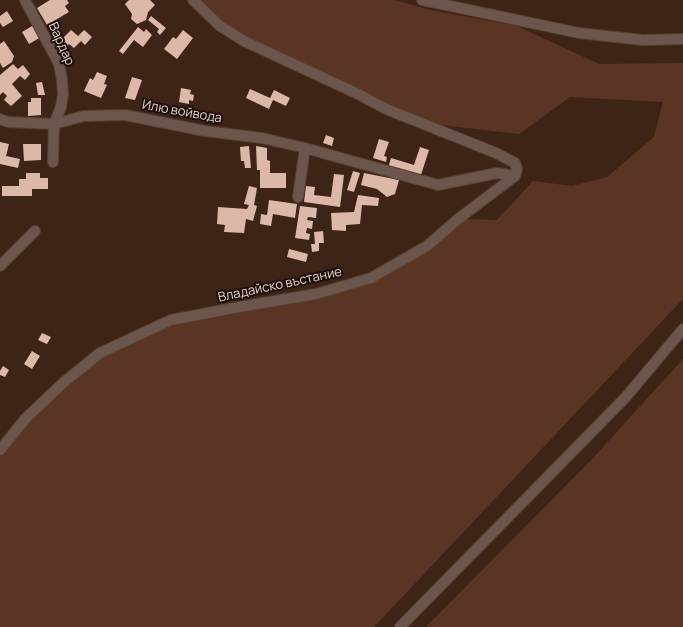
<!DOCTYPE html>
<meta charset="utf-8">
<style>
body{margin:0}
canvas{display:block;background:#3e2317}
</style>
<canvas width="683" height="627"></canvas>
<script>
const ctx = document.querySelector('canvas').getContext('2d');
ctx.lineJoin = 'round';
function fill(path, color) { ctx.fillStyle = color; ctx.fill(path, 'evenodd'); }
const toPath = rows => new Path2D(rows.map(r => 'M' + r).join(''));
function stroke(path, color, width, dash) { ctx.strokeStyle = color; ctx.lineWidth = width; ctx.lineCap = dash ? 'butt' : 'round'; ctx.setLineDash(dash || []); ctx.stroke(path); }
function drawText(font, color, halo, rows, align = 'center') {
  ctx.font = font + ' Manrope,sans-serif'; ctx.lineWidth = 4; ctx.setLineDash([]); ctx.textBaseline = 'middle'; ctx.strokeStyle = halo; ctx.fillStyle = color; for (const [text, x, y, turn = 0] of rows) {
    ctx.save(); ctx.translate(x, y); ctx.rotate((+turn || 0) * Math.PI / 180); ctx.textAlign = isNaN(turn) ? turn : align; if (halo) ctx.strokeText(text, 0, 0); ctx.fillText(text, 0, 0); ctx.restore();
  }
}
fill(toPath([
 [193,0,395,0,430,10,517,26,599,64,683,63,683,299,374,627,0,627,0,450,100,353,171,320,371,278,458,219,497,220,533,181,572,186,607,177,654,137,663,102,570,97,519,134,416,122,244,41],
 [683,359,683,627,426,627,595,456]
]), '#5b3523');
fill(toPath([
 [50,0,67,0,69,3,65,6,69,12,47,25,37,8],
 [129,0,150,0,155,5,148,12,146,20,137,24,131,19,132,14,125,4],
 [7,11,13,21,3,27,0,23,0,16],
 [151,16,166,28,160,35,157,32,159,29,148,20],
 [34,25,41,37,29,44,22,32],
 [138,27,144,32,146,29,152,35,143,47,134,40,123,54,119,51],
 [71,30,78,36,84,30,92,37,85,45,81,41,74,48,69,44,65,49,58,43],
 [183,30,193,38,177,59,164,49,173,37,176,39],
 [4,41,14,56,12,62,3,68,0,63,0,44],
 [13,64,18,69,23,65,30,74,25,80,20,76,12,84,22,96,11,106,4,100,7,96,3,92,0,95,0,75],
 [97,72,107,76,104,84,107,85,101,98,84,91,90,78,93,80],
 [132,77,142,80,135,100,125,98],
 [42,82,45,95,38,95,36,83],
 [181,88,191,90,190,94,194,95,193,101,189,100,189,104,179,102],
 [250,89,270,98,274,90,290,98,286,106,273,100,269,109,246,98],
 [31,98,41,98,41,115,28,116,28,102,31,102],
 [326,135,334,138,332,146,323,143],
 [379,139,389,142,384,156,387,157,386,162,373,158],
 [0,142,9,144,6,156,20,159,18,168,0,164],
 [23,144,41,144,41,160,24,161],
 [249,146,251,168,245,168,244,161,241,161,240,147],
 [256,146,267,148,267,160,270,161,270,173,286,173,286,188,260,188,260,170,257,170],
 [420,147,429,150,420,178,388,168,391,158,414,165],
 [353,171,360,173,354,192,347,190],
 [26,173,40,173,40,178,48,178,48,189,32,189,32,196,2,196,2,186,19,186,19,179,26,179],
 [364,173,399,180,395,194,387,197,377,189,361,185],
 [334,174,344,175,340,207,304,202,306,186,315,187,314,195,331,197],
 [249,186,257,188,254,205,257,206,253,221,246,219,244,233,224,232,225,225,217,224,218,207,247,209,249,205,244,204],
 [358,195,379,198,378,206,362,205,360,224,346,225,346,231,332,230,331,213,354,212],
 [269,200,297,204,295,218,273,214,271,226,260,224,261,214,267,215],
 [300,206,317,208,316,218,308,217,307,220,313,221,312,229,307,228,306,233,310,234,309,240,295,238],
 [323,231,324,243,319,243,319,251,312,252,311,244,315,244,314,232],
 [289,249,308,254,306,262,287,257],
 [42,333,51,337,47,344,38,340],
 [32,351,40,356,32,369,24,364],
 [3,366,9,370,5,377,0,375,0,371]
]), '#dcb8a9');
const minor = toPath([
 [25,0,59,64,62,80,63,94,61,107,54,124,53,162],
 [422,0,579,33,643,40,683,39],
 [0,119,8,122,54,124,84,116,125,115,205,131,262,138,305,148,438,185,497,173,515,176],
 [298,197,305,148],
 [0,266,35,231],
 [0,450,26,418,63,383,100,353,171,320,239,307,316,294,371,278,427,246,458,219,515,176,517,169,515,163,496,153,386,109,358,94,244,41,220,26,193,0],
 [400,627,625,398,683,329]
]);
stroke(minor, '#583f33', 12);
stroke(minor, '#6c554c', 10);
drawText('13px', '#e1cfc7', '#1c100a', [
 ["Вардар",61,44,66],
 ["Илю войвода",182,112,10],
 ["Владайско въстание",280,285,-12]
]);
</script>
